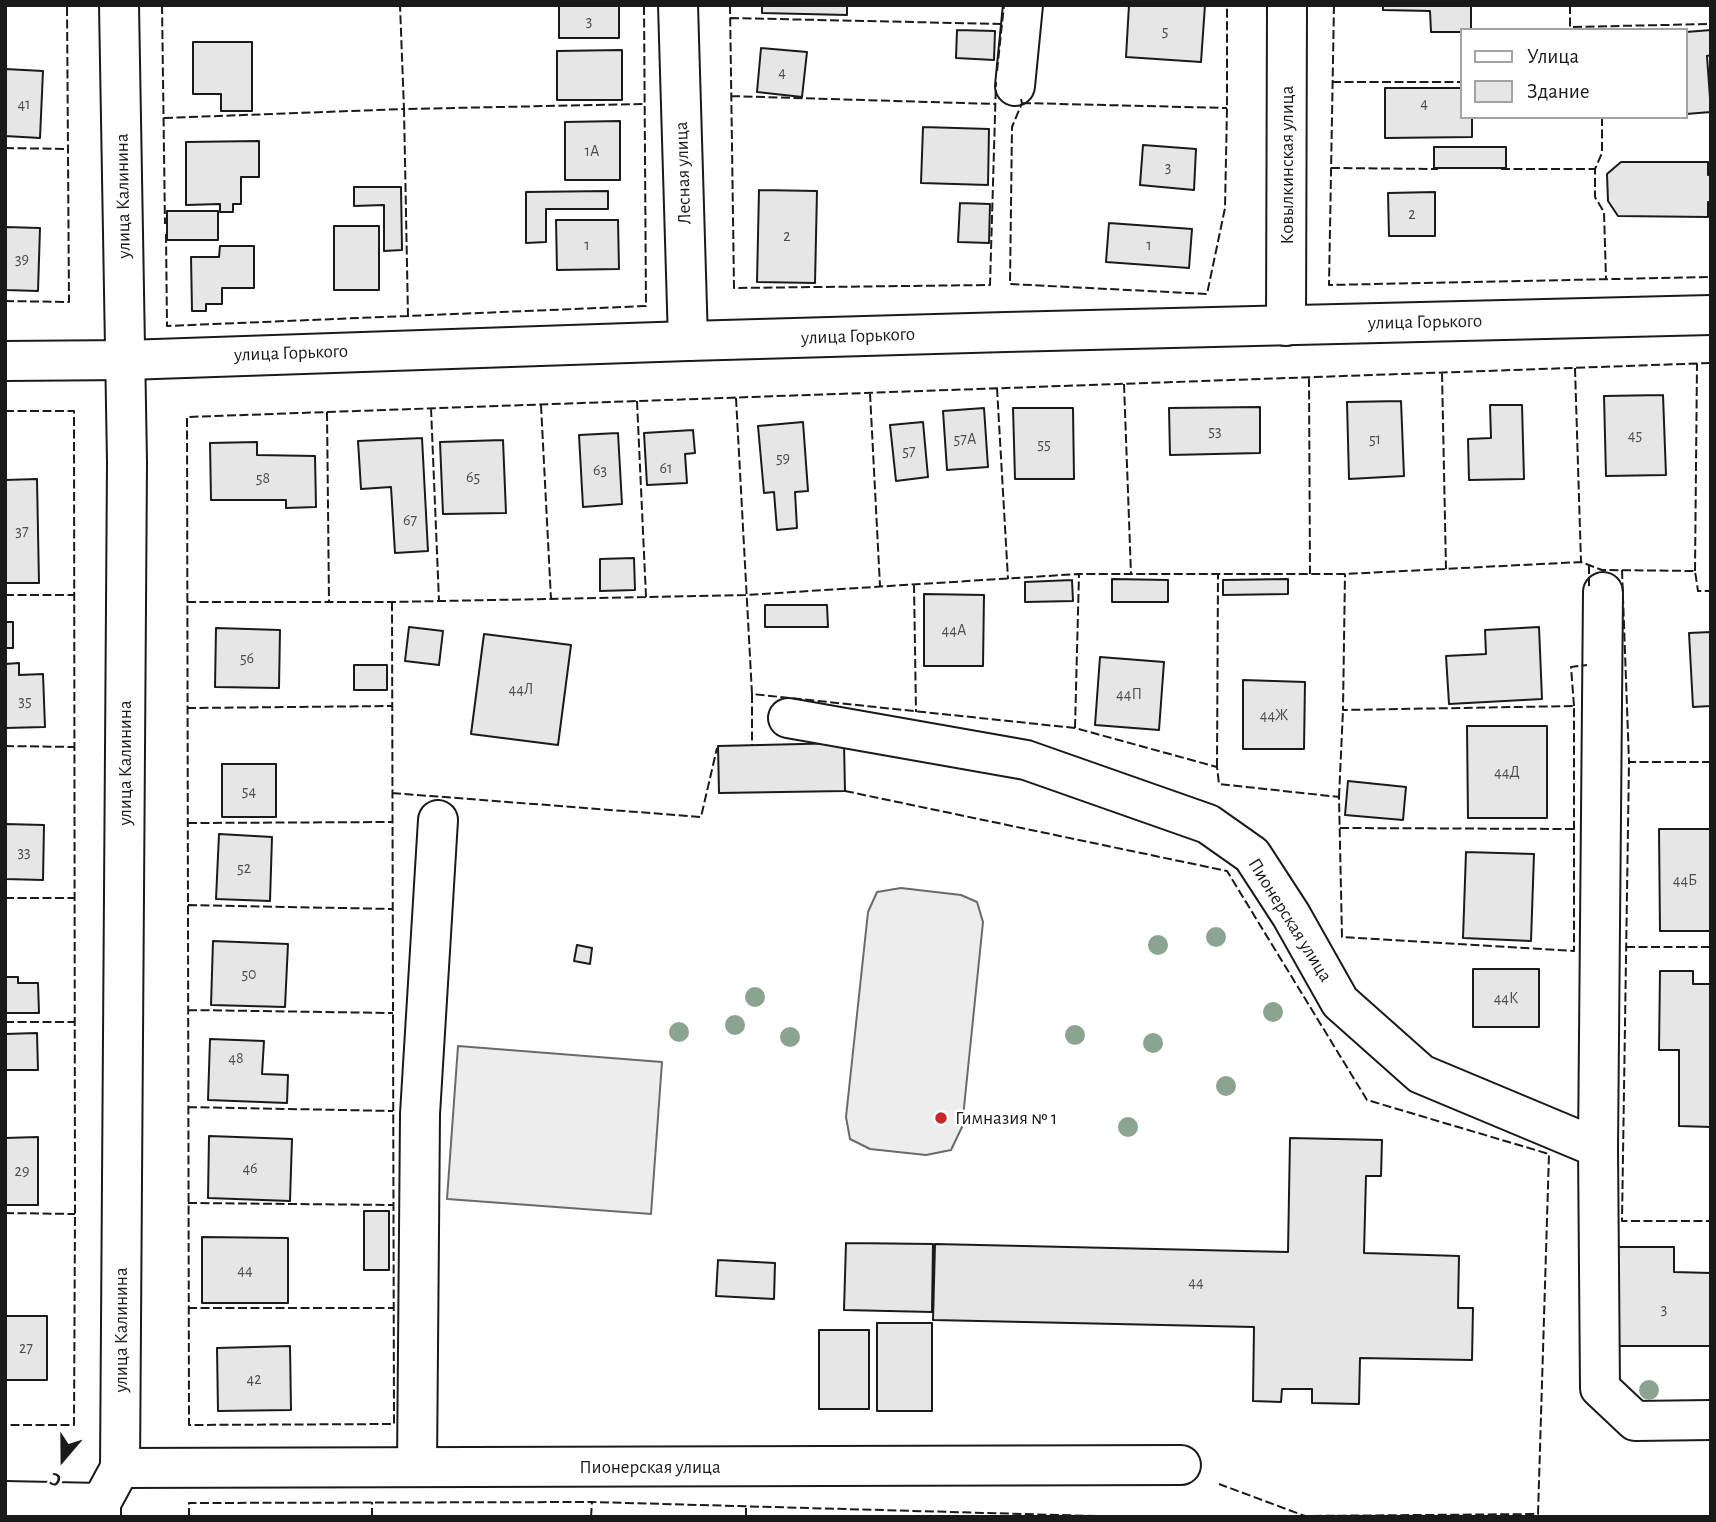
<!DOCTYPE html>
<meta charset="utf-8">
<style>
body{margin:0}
#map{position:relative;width:1716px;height:1522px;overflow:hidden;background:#fff;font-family:"Alegreya Sans",sans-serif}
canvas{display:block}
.frame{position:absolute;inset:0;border:7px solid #1a1a1a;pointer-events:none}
.legend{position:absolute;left:1460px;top:28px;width:228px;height:91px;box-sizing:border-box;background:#fff;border:2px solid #a3a3a3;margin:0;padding:9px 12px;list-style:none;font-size:21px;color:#1a1a1a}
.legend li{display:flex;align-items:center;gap:14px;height:35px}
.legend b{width:35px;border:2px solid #a3a3a3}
.north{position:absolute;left:28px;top:1424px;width:70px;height:70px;-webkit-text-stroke:5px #fff;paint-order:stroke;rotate:200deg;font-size:19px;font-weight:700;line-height:28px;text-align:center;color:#1a1a1a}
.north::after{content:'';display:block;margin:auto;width:24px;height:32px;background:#1a1a1a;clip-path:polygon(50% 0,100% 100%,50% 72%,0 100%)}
</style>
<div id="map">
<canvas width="1716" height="1522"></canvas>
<div class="frame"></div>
<ul class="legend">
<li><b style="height:9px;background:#fff"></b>Улица</li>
<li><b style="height:19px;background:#e6e6e6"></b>Здание</li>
</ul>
<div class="north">С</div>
</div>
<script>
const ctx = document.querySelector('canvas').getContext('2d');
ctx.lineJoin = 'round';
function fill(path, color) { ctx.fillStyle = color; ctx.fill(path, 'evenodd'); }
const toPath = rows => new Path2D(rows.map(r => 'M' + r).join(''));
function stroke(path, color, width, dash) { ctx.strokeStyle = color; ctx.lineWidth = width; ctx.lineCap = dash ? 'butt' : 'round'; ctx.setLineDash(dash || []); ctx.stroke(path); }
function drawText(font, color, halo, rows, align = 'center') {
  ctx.font = font + ' "Alegreya Sans",sans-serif'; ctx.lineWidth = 5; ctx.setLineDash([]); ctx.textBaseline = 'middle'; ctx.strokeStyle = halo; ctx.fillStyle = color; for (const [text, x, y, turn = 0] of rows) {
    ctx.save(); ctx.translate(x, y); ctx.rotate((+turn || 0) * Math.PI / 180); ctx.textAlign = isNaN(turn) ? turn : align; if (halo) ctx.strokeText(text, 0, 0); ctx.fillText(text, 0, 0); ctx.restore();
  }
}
const built = toPath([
 [901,888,961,895,977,902,983,922,962,1127,951,1150,926,1155,870,1149,850,1139,846,1117,868,912,877,892,901,888],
 [458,1046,662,1062,651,1214,447,1199,458,1046]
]);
fill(built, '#ededed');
stroke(built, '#6a6a6a', 2);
const building = toPath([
 [559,5,619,5,619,38,559,38,559,5],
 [762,5,847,5,847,15,762,13,762,5],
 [1129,5,1205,5,1201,62,1126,57,1129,5],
 [1383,5,1471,5,1471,30,1462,30,1462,32,1431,32,1430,11,1383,10,1383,5],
 [957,30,995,31,994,60,956,58,957,30],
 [1711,30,1711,55,1707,56,1711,112,1686,114,1686,32,1711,30],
 [193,42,252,42,252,111,221,111,221,94,193,94,193,42],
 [761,48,807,52,802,97,757,92,761,48],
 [622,50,622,100,557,100,557,51,622,50],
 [5,69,43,71,40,138,5,136,5,69],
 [1385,88,1462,88,1462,117,1472,117,1472,137,1385,138,1385,88],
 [620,121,620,180,565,180,565,122,620,121],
 [923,127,989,129,988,185,921,183,923,127],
 [259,141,259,177,241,177,241,204,233,204,233,212,220,212,220,204,186,205,186,142,259,141],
 [1143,145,1196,149,1194,190,1140,185,1143,145],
 [1434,147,1506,147,1506,168,1434,168,1434,147],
 [1621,162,1708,162,1708,175,1711,175,1711,202,1708,202,1708,217,1618,216,1608,201,1607,174,1621,162],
 [354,187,401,187,402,250,384,251,384,205,354,206,354,187],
 [759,190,817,191,815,283,757,282,759,190],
 [608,191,608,209,546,209,546,242,526,243,526,192,608,191],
 [1435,192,1435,236,1389,236,1388,193,1435,192],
 [960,203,990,204,989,243,958,242,960,203],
 [167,211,218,211,218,240,167,240,167,211],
 [556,220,618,220,619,269,557,270,556,220],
 [1109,223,1192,229,1189,268,1106,262,1109,223],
 [334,226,379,226,379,290,334,290,334,226],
 [5,227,40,228,38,291,5,290,5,227],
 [220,246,254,246,254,288,222,288,222,304,206,304,206,311,192,311,191,257,219,257,220,246],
 [1663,395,1666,475,1606,476,1604,396,1663,395],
 [1401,401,1404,476,1349,479,1347,402,1401,401],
 [1490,405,1522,405,1524,479,1469,480,1468,439,1491,438,1490,405],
 [1260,407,1260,453,1170,455,1169,408,1260,407],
 [984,408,988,467,947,470,943,411,984,408],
 [1013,408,1073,408,1074,479,1015,479,1013,408],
 [803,422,808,491,795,492,797,528,777,530,774,492,764,493,758,426,803,422],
 [923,422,928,477,896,481,890,425,923,422],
 [693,430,695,453,685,454,687,483,647,485,644,433,693,430],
 [618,433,622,504,583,507,579,435,618,433],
 [422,438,428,551,395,553,391,487,361,489,358,441,422,438],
 [503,440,506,513,443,514,440,442,503,440],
 [257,442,257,455,315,456,316,507,286,508,286,500,211,500,210,443,257,442],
 [37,479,39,583,5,583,5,480,37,479],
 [634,558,635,590,600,591,600,559,634,558],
 [1112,579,1168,580,1168,602,1112,602,1112,579],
 [1288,579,1288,594,1223,595,1223,580,1288,579],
 [1072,580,1073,601,1025,602,1025,582,1072,580],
 [924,594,984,595,983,666,924,666,924,594],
 [765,605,827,605,828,627,765,627,765,605],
 [5,622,13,622,13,648,5,648,5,622],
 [409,627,443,631,439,665,405,661,409,627],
 [1539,627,1542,699,1449,704,1446,656,1486,654,1485,630,1539,627],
 [216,628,280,630,279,688,215,687,216,628],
 [1711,632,1711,706,1693,707,1689,633,1711,632],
 [484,634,571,645,558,745,471,734,484,634],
 [1100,657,1164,662,1159,730,1095,725,1100,657],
 [19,663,19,675,43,674,45,727,5,728,5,664,19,663],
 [354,665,387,665,387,690,354,690,354,665],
 [1243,680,1305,682,1304,749,1243,749,1243,680],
 [1467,726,1547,726,1547,818,1468,818,1467,726],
 [844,743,845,791,719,793,718,746,844,743],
 [222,764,276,764,276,817,222,817,222,764],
 [1348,781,1406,787,1403,820,1345,815,1348,781],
 [5,824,44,825,43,880,5,879,5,824],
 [1659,829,1711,829,1711,931,1660,931,1659,829],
 [219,834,272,837,270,901,216,899,219,834],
 [1466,852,1534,854,1531,941,1463,938,1466,852],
 [213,941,288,944,285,1007,211,1005,213,941],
 [577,945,592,948,590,964,574,961,577,945],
 [1473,969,1539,969,1539,1027,1473,1027,1473,969],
 [1660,971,1693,971,1693,984,1711,984,1711,1127,1679,1126,1679,1050,1659,1050,1660,971],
 [6,977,18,977,18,983,38,983,39,1013,5,1013,6,977],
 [37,1033,38,1070,5,1070,5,1034,37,1033],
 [210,1039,264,1041,262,1074,288,1075,287,1103,208,1100,210,1039],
 [209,1136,292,1139,290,1201,208,1198,209,1136],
 [38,1137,38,1205,5,1205,5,1138,38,1137],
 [1290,1138,1382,1140,1381,1176,1366,1176,1364,1253,1459,1256,1458,1308,1473,1308,1472,1360,1360,1358,1359,1404,1312,1403,1312,1389,1282,1389,1281,1402,1253,1401,1254,1327,933,1320,935,1244,1288,1252,1290,1138],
 [364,1211,389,1211,389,1270,364,1270,364,1211],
 [202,1237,288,1238,288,1303,202,1303,202,1237],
 [846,1243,933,1244,932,1312,844,1310,846,1243],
 [1618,1247,1674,1247,1674,1272,1711,1273,1711,1346,1618,1346,1618,1247],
 [718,1260,775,1263,774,1299,716,1296,718,1260],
 [5,1316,47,1316,47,1380,5,1380,5,1316],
 [877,1323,932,1323,932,1411,877,1411,877,1323],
 [819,1330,869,1330,869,1409,819,1409,819,1330],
 [290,1346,291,1410,218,1411,217,1348,290,1346]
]);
fill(building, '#e6e6e6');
stroke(building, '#1a1a1a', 2);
const minor = toPath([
 [678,5,688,341],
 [1015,86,1023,5],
 [1286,326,1287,5],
 [1603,592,1598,1148,1600,1388,1635,1421,1711,1420],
 [788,718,1026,760,1208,824,1252,855,1291,915,1340,1002,1421,1074,1598,1148],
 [417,1466,420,1114,438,820],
 [120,1468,1181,1465],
 [5,1501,101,1503],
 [101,1517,101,1503,120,1468,127,462,119,5]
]);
const major = toPath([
 [5,361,126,360,688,341,1006,332,1711,315]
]);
stroke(minor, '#1a1a1a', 42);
stroke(major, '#1a1a1a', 42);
stroke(minor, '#fff', 38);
stroke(major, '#fff', 38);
stroke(toPath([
 [162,5,165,224],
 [730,5,734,288,990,285,996,82],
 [1334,5,1329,285,1711,277],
 [1570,5,1570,27,1711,24],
 [730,18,1001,24],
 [997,71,1004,5],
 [1332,82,1462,82],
 [731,96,995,104],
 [1021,99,1022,103,1012,127,1010,284,1207,294,1225,208,1227,108,1227,5],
 [1022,103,1227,108],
 [1602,117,1602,153,1595,169,1595,197,1604,212,1606,279],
 [164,118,404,109,400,5],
 [5,148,68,149],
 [1331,168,1438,169],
 [1501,169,1595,169],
 [166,234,167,326,646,306,644,5],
 [5,301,69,302,67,5],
 [408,317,404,109,644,104],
 [1575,368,1581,562],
 [1442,373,1446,569],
 [1309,378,1310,574],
 [1124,384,1131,574],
 [997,388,1008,579],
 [870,393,880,586],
 [736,398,752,694,1075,728,1217,767,1219,784,1339,797,1342,937,1574,951,1574,706,1343,710,1345,574],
 [637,401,646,597],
 [541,405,551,599],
 [431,408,439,601],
 [5,411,74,411,75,1214,74,1425,5,1425],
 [327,412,329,602],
 [1589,565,1589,586],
 [1622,570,1629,762],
 [1695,571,1697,364],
 [914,584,916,712],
 [5,595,74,595],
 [187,602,392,602,746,595,1079,574,1345,574,1581,562,1602,570,1695,571,1698,591,1711,591],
 [392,602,394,1424,189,1425,187,417,1711,363],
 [752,694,752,745],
 [1574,706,1571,667,1587,665],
 [187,708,392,706],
 [1075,728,1079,574],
 [5,746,74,747],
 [1711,762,1629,762,1622,1221,1711,1221],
 [1217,767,1218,574],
 [845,791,1227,871,1367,1100,1549,1154,1538,1514,1305,1516,1219,1484],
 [392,793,701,817,717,748],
 [1339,797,1343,710],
 [188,823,392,822],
 [1340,828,1574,829],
 [5,898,74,898],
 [188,905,392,909],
 [1626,947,1711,947],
 [188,1010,393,1013],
 [5,1022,74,1022],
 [188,1107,393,1111],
 [188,1203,393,1205],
 [5,1213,75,1214],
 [188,1308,393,1308],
 [189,1517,189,1503,592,1502,1131,1517],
 [372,1517,372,1502],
 [591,1517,592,1502],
 [746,1517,746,1506]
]), '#1a1a1a', 2, [9, 3.5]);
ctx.fillStyle = '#8aa48f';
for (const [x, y] of [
 [1216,937],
 [1158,945],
 [755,997],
 [1273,1012],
 [735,1025],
 [679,1032],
 [1075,1035],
 [790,1037],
 [1153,1043],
 [1226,1086],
 [1128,1127],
 [1649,1390]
]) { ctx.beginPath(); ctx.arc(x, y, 10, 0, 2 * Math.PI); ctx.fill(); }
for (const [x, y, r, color] of [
 [941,1118,7,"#c62828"]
]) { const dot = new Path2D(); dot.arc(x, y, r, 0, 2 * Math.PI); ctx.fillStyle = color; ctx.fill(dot); stroke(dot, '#fff', 2.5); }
drawText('16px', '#4d4d4d', null, [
 ["3",589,21],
 ["5",1165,31],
 ["4",782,72],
 ["4",1424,103],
 ["41",24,104],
 ["1А",592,151],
 ["3",1168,167],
 ["2",1412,214],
 ["2",787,236],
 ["1",587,245],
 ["1",1149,245],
 ["39",22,259],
 ["53",1215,431],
 ["45",1635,435],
 ["57А",965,439],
 ["51",1375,439],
 ["55",1044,444],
 ["57",909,451],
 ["59",783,458],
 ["61",666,468],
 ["63",600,470],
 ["65",473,477],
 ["58",263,478],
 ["67",410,520],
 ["37",22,531],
 ["44А",954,630],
 ["56",247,658],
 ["44Л",521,689],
 ["44П",1129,694],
 ["35",25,701],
 ["44Ж",1274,715],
 ["44Д",1507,772],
 ["54",249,791],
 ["33",24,852],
 ["52",244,868],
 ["44Б",1685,880],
 ["50",249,974],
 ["44К",1506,998],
 ["48",236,1058],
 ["46",250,1168],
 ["29",22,1171],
 ["44",245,1270],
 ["44",1196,1282],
 ["3",1664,1309],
 ["27",26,1348],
 ["42",254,1379]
]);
drawText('19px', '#1a1a1a', '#fff', [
 ["Ковылкинская улица",1287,165,-90],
 ["Лесная улица",683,173,-92],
 ["улица Калинина",123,196,-91],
 ["улица Горького",1425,322,-1],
 ["улица Горького",858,336,-2],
 ["улица Горького",291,353,-2],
 ["улица Калинина",125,763,-90],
 ["Пионерская улица",1290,920,58],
 ["улица Калинина",121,1330,-90],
 ["Пионерская улица",650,1467]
]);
drawText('19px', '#1a1a1a', '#fff', [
 ["Гимназия № 1",955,1118]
], 'left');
</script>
